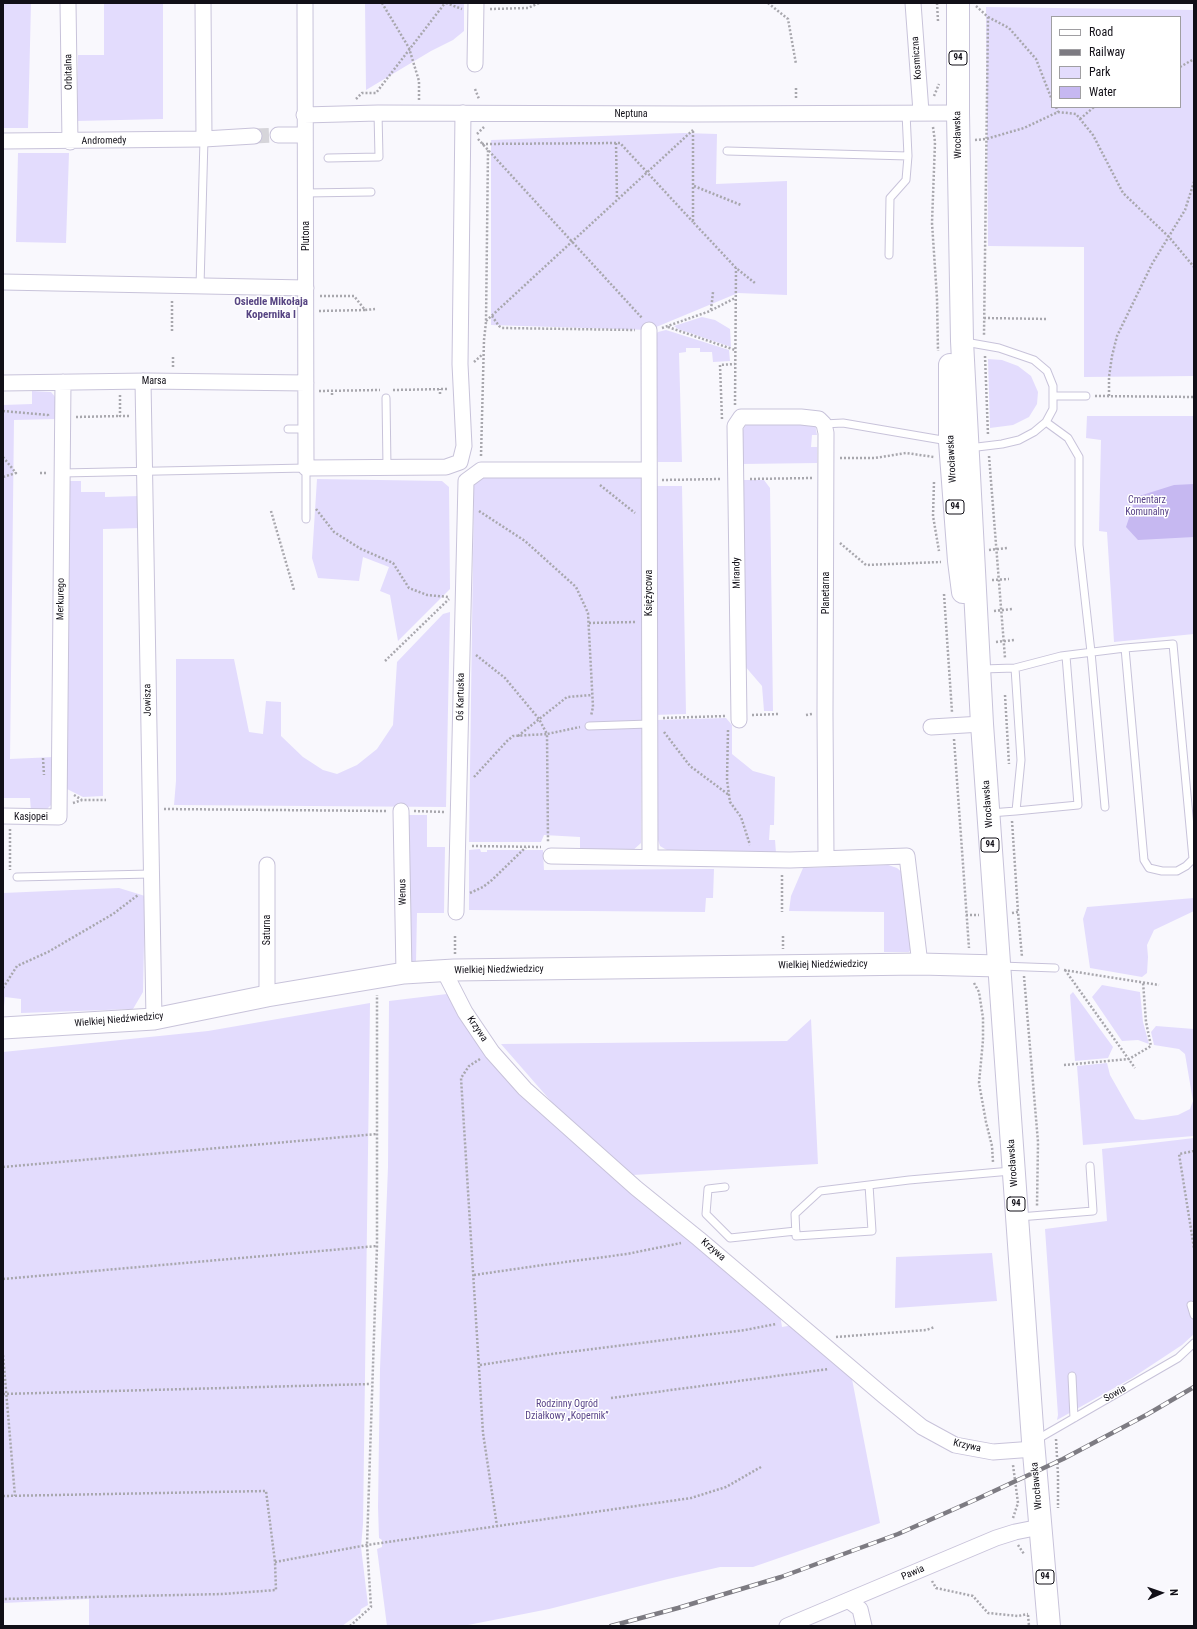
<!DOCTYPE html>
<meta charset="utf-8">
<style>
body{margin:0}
#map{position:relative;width:1197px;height:1629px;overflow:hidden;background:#f9f8fd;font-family:"Roboto Condensed",sans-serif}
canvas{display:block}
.frame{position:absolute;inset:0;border:4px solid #110f17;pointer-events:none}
.legend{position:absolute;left:1051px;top:16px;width:130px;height:92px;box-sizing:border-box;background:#fff;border:1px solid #a09fa2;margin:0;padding:5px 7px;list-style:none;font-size:12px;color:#110f17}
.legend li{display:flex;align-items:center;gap:8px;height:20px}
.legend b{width:20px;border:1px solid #a09fa2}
.north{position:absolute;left:1141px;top:1573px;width:40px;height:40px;-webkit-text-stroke:3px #fff;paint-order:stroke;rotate:88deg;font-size:11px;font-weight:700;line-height:16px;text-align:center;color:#110f17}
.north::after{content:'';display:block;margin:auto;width:14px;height:18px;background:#110f17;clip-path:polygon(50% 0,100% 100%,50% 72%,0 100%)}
</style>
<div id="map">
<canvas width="1197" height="1629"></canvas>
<div class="frame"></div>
<ul class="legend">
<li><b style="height:5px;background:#fff"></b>Road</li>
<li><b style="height:5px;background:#7d7b82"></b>Railway</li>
<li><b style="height:11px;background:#e3dcfd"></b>Park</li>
<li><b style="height:11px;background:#c6b8f1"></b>Water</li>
</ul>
<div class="north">N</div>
</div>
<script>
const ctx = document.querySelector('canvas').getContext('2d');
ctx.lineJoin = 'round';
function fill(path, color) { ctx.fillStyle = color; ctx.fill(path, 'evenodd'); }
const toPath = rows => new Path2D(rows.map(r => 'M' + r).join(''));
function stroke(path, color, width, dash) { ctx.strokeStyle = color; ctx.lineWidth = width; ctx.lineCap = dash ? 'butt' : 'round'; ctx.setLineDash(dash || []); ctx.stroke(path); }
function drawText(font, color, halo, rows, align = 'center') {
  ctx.font = font + ' "Roboto Condensed",sans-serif'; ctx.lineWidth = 3; ctx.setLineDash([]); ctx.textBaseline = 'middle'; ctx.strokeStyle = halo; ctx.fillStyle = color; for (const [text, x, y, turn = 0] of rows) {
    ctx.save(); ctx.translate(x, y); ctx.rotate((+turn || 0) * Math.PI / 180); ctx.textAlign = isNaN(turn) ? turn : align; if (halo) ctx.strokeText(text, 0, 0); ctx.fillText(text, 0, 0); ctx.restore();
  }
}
fill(toPath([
 [3,3,31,3,28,128,3,128],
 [104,3,163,3,163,119,77,121,78,55,104,55],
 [365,3,464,3,464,31,453,40,431,51,366,90],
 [986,7,1194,10,1194,376,1084,377,1084,247,988,246],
 [1052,17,1180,17,1180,107,1052,107],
 [684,133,717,134,716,184,787,181,787,295,738,293,649,330,491,325,491,140],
 [18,153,69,153,66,243,16,242],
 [702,317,715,320,730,329,731,347,678,329,674,326],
 [666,330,729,350,730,361,713,362,712,352,700,352,700,348,686,348,686,352,679,353,682,462,658,462,653,337,658,332],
 [988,359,1002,360,1018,366,1031,376,1038,392,1037,404,1029,417,1013,425,990,428],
 [32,391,51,392,57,399,57,419,14,420,10,759,54,757,52,804,47,809,31,811,30,798,3,798,3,405,32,404],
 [1087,416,1194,416,1194,634,1114,642,1107,532,1099,531,1101,440,1086,438],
 [750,422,815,424,817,435,812,435,811,447,817,447,817,463,742,464,741,434,745,426],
 [481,476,642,477,641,843,631,852,580,850,580,837,544,835,541,842,469,842,474,484],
 [317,479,442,481,449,487,450,589,398,641,390,595,380,591,389,567,363,557,359,581,318,578,312,558],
 [742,480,764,480,770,488,773,711,764,711,762,686,744,665],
 [69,481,81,481,81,492,105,492,105,497,140,496,141,528,103,529,103,796,83,797,65,788],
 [654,486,682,486,686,714,653,715],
 [450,612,446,807,174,805,176,781,176,659,234,659,249,732,263,734,266,701,281,702,281,736,303,757,323,770,337,774,357,765,377,749,393,725,397,662,443,614],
 [726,718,732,725,732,754,753,771,775,777,774,825,770,825,769,840,775,840,776,853,669,851,665,849,660,846,656,834,656,720],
 [406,815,427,815,427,847,445,847,444,913,417,913,416,962,406,962],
 [480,849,481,852,487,852,487,850,543,850,544,870,714,869,713,898,706,898,705,912,469,910,469,850],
 [888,865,897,868,904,874,911,949,909,952,884,952,884,912,789,911,791,896,803,868],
 [119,888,145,896,143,992,133,1009,21,1013,21,999,5,997,3,1015,3,893],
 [1194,898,1194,911,1154,930,1147,945,1148,957,1147,973,1142,977,1090,968,1083,919,1087,907],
 [1102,985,1140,992,1143,1022,1149,1044,1138,1040,1122,1041,1092,997],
 [1073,992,1113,1047,1108,1058,1075,1061,1070,995],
 [447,994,497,1065,780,1314,782,1327,793,1325,851,1374,880,1523,753,1567,720,1567,668,1579,549,1609,463,1626,387,1626,377,1549,382,1547,382,1540,379,1538,378,1507,380,1369,388,1167,389,1001],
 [370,1003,363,1524,361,1547,368,1605,361,1609,360,1613,342,1626,120,1626,89,1625,89,1599,3,1603,3,1052,208,1031],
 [811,1019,818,1164,633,1175,563,1115,501,1044,787,1041],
 [1156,1026,1194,1029,1194,1136,1083,1145,1077,1066,1107,1063,1110,1075,1135,1119,1143,1120,1178,1115,1190,1109,1193,1101,1185,1054,1179,1049,1154,1045,1151,1032],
 [1194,1138,1194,1334,1182,1345,1132,1378,1057,1420,1058,1415,1045,1229,1107,1221,1102,1149],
 [992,1253,997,1301,895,1308,896,1257]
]), '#e3dcfd');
fill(toPath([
 [1194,484,1194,537,1138,540,1126,527,1136,497,1174,485]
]), '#c6b8f1');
stroke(toPath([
 [254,136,278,135]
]), '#d6d5da', 15, [15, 8]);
const lane = toPath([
 [727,151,908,156,906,113],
 [328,158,379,157,378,113],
 [305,193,371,192],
 [889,255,890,198,906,180,908,156],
 [200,286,204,139],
 [965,342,999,348,1034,360,1047,371,1053,386,1053,409,1046,422,1034,432,1019,440,1002,444,969,448],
 [1053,396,1086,396],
 [386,398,387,467],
 [1046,422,1068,438,1079,457,1079,545,1091,652,1105,807],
 [824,424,843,423,948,441],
 [288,429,306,429],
 [62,473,306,468,306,519],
 [1015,668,1061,656,1125,648,1144,860,1149,868,1162,871,1177,871,1186,866,1193,859,1173,644,1125,648],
 [982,669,1015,668,1021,760,1016,811,990,813],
 [589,726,649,724],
 [1016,811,1078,805,1066,656],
 [17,877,151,874],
 [1001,966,1055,968],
 [869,1185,872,1231,796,1236,795,1214,820,1191,869,1185,909,1180,1011,1171],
 [725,1187,708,1189,706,1214,730,1238,796,1231],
 [1019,1217,1093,1211,1090,1166],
 [1191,1305,1194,1315],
 [1072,1376,1074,1418],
 [1036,1440,1178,1358,1194,1343]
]);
const street = toPath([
 [68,3,70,142],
 [305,3,306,468,446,467,460,462,464,446,460,364,463,113],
 [913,3,921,112],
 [475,64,476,3],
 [304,115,378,113,693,114,958,113],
 [278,135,305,135],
 [204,139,254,136],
 [3,141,204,139,203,3],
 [3,282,306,288],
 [649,330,650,857],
 [143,381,154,1019],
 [3,383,147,381,306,383],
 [739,720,735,426,741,417,801,417,819,419,824,424,826,433,825,714,826,858],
 [931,727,982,724],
 [401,811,404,973],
 [3,816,59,817,63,382],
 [551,856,790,860,907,856,920,964],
 [456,912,466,481,481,470,649,470],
 [444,971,465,1012,492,1052,525,1089,636,1188,699,1239,884,1396,922,1427,955,1445,993,1452,1034,1449],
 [267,996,267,865],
 [849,1601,860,1609,864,1626],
 [787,1626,996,1538,1015,1532,1040,1527]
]);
const secondary = toPath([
 [3,1028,154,1019,267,996,404,973,454,970,920,964,999,966]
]);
const primary = toPath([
 [958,3,958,113,962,341,982,724,1033,1441,1049,1626],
 [950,365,950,442,959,561,963,592]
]);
stroke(lane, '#c8c3da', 9);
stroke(street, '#c8c3da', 17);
stroke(secondary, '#c8c3da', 23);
stroke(primary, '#c8c3da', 24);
stroke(toPath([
 [382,3,409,48,419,81,419,100],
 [446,3,462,9],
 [768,3,788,19,796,64],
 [937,3,938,21],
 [976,6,988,17,984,335],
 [490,9,528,8,539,3],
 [988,17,1009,28,1036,59,1052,100],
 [1180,67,1194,59],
 [796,88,796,100],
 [475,89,479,99],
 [934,96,939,84],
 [356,99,362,93,376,93,445,3],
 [1056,107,1058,112],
 [1080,119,1094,107],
 [933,127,935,142,932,223,937,298,938,351],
 [693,131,693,222,736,268,755,283],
 [477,134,484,127],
 [478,139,642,318],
 [975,140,986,139,1024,128,1058,112,1076,114,1093,135,1123,193,1169,237,1194,267],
 [616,143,617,199],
 [482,144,620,143,693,222],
 [694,186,741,205],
 [320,296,354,296,365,310,375,309],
 [711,310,713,292],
 [319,311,365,310],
 [492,316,499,326,502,328,635,330],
 [984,318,1048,319],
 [486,321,693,130],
 [668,327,735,350],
 [662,328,710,311,735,298],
 [172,331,172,299],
 [985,356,988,435],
 [173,357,173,369],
 [474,362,483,354],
 [393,390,447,389],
 [319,391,380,390],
 [440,394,440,389],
 [120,395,120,416,130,416],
 [332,395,332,391],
 [1095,396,1194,397],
 [1109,396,1109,377,1112,356,1117,336,1152,264,1185,210,1194,182],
 [735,405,736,268],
 [3,411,48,415,48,417],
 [76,417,120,416],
 [722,419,720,365,735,364],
 [481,456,484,340,486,322,488,150],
 [989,456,1005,658],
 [3,457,16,473,3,477],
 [840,458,875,458,906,453,934,457],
 [40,473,48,473],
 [750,479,813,478],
 [662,480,721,479],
 [934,482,933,516,939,551],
 [600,485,635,513],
 [316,509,334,532,361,549,393,563,409,588,427,595,449,597],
 [271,511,294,590],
 [479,511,525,541,576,587,588,613,593,707,591,716],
 [840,543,866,565,941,562],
 [989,550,1007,548],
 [992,580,1009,579],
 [944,594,952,712],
 [994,611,1012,609],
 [589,623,636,622],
 [996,642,1014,640],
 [476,655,505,678,539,719,547,734,580,727],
 [385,661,449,599],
 [1005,695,1009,764],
 [752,715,779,714],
 [806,715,812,714],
 [663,718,726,716],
 [728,730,727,780,730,802,741,817,750,845],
 [664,732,690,766,729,795],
 [518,736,567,697,592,695],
 [954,739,969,948],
 [43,758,44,775],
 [474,777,507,741,513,736,547,734,548,842],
 [74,795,82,800],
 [73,803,82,800,106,800],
 [164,809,387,811],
 [414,811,445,812],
 [1012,821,1018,912],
 [10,829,10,870],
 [472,846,541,847],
 [782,875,782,912],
 [470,893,483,887,492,880,526,847],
 [1012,913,1018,912,1022,957],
 [966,915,979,915],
 [783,936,783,949],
 [455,954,455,936],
 [1064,970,1159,985],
 [1065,970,1135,1068],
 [1024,976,1038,1142,1037,1206],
 [974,983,979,992,983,1018,983,1040,979,1083,986,1122,992,1146,993,1162],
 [3,988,17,966,48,952,113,914,138,895],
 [480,1059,469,1066,461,1078,483,1433,497,1526],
 [1064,1065,1129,1059,1151,1046,1146,1022,1143,982],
 [1194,1151,1179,1154,1194,1248],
 [3,1167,377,1134],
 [474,1275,543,1265,627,1254,681,1243],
 [3,1279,377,1246],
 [836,1337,926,1330,935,1327],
 [3,1355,15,1496],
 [480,1365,552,1354,745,1330,776,1324],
 [3,1394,371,1384],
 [611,1398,829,1369],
 [1056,1439,1058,1475,1058,1508],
 [3,1496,266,1491,275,1562,276,1590,223,1594,3,1599],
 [1013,1518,1018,1503,1013,1465],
 [1018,1545,1024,1554],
 [275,1562,367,1545,691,1498,726,1487,761,1467],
 [932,1581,936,1588,973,1596,988,1613,1018,1616,1028,1614],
 [1028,1615,1029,1626],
 [350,1626,371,1607,367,1545,377,1246,377,995]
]), '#a8a7ad', 2.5, [2, 2]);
stroke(lane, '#fff', 7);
stroke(street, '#fff', 15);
stroke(secondary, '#fff', 21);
stroke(primary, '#fff', 22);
const rail = toPath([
 [611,1626,678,1608,781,1577,898,1534,977,1499,1063,1459,1148,1414,1194,1387]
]);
stroke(rail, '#7d7b82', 4.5);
stroke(rail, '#fff', 3, [9]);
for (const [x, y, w] of [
 [958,58,18],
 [955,507,18],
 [990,845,18],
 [1016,1204,18],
 [1045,1577,18]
]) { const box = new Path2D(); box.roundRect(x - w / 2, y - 7, w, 14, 3); ctx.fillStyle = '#fff'; ctx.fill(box); stroke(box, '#110f17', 1); }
drawText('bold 9px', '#110f17', null, [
 ["94",958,58],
 ["94",955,507],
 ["94",990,845],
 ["94",1016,1204],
 ["94",1045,1577]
]);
drawText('10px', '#110f17', '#fff', [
 ["Kosmiczna",917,58,-94],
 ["Orbitalna",69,72,-91],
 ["Neptuna",631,114],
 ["Wrocławska",958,135,-91],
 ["Andromedy",104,141,-1],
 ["Plutona",306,236,-90],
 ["Marsa",154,381],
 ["Wrocławska",952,459,-93],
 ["Mirandy",737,573,-91],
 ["Księżycowa",649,593,-90],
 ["Planetarna",826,593,-90],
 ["Merkurego",61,599,-89],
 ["Oś Kartuska",461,697,-89],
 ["Jowisza",148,700,-91],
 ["Wrocławska",988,804,-94],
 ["Kasjopei",31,817],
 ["Wenus",403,892,-91],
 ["Saturna",267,930,-90],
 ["Wielkiej Niedźwiedzicy",823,965,-1],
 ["Wielkiej Niedźwiedzicy",499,970,-1],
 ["Wielkiej Niedźwiedzicy",119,1020,-5],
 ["Krzywa",477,1029,56],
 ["Wrocławska",1013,1163,-94],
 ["Krzywa",713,1250,40],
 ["Sowia",1115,1394,-30],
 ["Krzywa",967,1446,13],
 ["Wrocławska",1037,1486,-95],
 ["Pawia",913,1573,-23]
]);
drawText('10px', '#594489', '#fff', [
 ["Cmentarz",1147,500],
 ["Komunalny",1147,512],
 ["Rodzinny Ogród",567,1404],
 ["Działkowy „Kopernik”",567,1416]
]);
drawText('bold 11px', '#574583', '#fff', [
 ["Osiedle Mikołaja",271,302],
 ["Kopernika I",271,315]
]);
</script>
